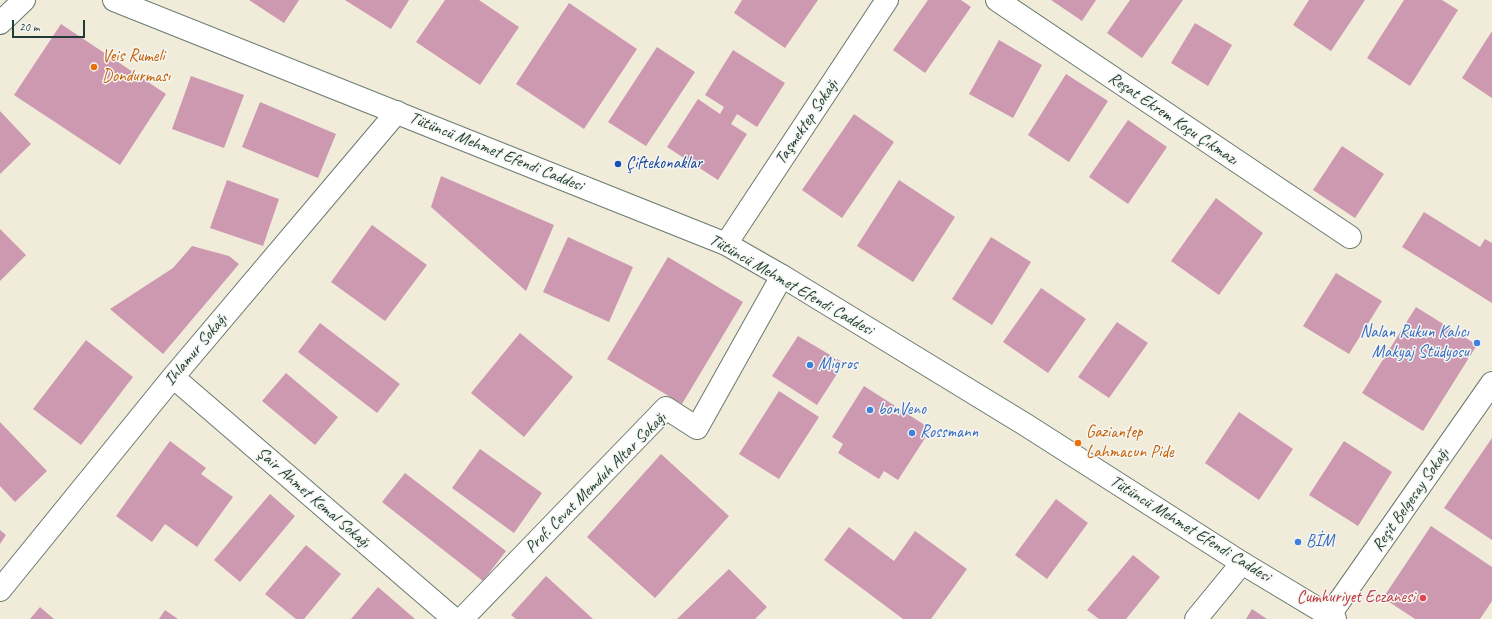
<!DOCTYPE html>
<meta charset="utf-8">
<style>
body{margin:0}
#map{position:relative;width:1492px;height:619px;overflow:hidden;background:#f1ebda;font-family:Caveat,sans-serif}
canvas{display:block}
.scale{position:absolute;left:12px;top:20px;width:73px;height:18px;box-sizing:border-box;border:2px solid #1f3d34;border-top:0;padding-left:5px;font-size:12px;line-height:14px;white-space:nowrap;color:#1f3d34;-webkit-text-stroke:3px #f6f6f2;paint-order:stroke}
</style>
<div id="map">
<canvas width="1492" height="619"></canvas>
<div class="scale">20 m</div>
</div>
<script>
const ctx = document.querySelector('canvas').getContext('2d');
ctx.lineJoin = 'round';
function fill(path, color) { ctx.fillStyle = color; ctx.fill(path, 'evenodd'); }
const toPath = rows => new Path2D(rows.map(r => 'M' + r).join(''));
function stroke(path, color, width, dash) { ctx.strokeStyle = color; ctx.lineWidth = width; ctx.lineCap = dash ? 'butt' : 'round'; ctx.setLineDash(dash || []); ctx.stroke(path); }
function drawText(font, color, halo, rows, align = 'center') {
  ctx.font = font + ' Caveat,sans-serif'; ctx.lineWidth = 3; ctx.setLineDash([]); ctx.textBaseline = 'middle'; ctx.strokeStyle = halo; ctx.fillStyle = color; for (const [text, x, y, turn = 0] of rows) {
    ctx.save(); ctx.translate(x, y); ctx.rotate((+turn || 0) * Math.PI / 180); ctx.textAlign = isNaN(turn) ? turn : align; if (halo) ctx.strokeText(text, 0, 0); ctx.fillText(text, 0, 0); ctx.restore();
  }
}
fill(toPath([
 [249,0,299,0,284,23],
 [345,0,409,0,391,29],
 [445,0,479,0,519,27,480,85,416,42],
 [742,0,818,0,785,48,734,13],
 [928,0,961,0,971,7,925,73,893,50],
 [1051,0,1096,0,1082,21],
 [1130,0,1183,0,1142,58,1107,33],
 [1309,0,1365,0,1331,51,1293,25],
 [1404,0,1442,0,1458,10,1410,86,1367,58],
 [569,3,637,49,584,129,516,84],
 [1195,23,1232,45,1208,86,1171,63],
 [61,24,166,94,120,165,14,95],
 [1492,31,1492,98,1462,78],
 [999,40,1042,65,1013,118,969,94],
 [657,47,695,72,646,146,608,122],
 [733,50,785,83,757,127,737,114,731,124,747,134,718,180,667,147,698,99,720,114,724,107,705,95],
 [1066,74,1108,101,1069,162,1028,135],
 [191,76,244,95,224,148,172,129],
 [260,102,336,134,318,178,242,147],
 [0,111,31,144,0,174],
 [854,114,894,142,842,218,802,190],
 [1128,120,1167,147,1128,204,1089,177],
 [1342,146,1384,174,1355,218,1313,190],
 [441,176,554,225,526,291,431,207],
 [227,180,279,199,263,246,210,228],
 [899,180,955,217,913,282,857,246],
 [1216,198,1263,233,1219,295,1171,261],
 [1424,212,1480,247,1485,239,1492,243,1492,303,1402,247],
 [372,225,427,265,385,321,331,282],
 [0,229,26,255,0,281],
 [568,237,633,267,609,322,543,292],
 [991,237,1031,262,992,325,952,299],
 [192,246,229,256,239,264,163,354,110,309,173,268],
 [668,257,743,302,682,404,607,359],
 [1336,273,1382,301,1349,354,1303,326],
 [1041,288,1086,319,1048,373,1003,342],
 [1416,307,1477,345,1423,431,1362,393],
 [1117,322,1148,343,1109,398,1078,377],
 [320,323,400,384,377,413,298,352],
 [520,333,573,377,524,437,471,393],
 [798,336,844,363,817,405,772,376],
 [86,340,133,377,81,445,33,409],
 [286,373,338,417,315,445,262,401],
 [864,386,931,429,898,480,884,471,879,479,838,453,843,444,832,437],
 [779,391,819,417,779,479,739,454],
 [1239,412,1293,449,1259,500,1205,463],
 [0,422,47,471,15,502,0,486],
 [1492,438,1492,540,1444,508],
 [170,441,206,468,201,474,233,497,197,547,165,524,152,542,116,516],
 [1344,441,1392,472,1358,526,1309,495],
 [480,449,542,493,514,533,452,488],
 [661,454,729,516,655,598,587,537],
 [405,473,506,551,483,581,382,502],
 [270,494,295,516,240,582,214,560],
 [1056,499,1088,523,1047,579,1015,555],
 [1431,526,1492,567,1492,601,1480,619,1415,619,1383,598],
 [849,527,894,561,915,531,967,569,931,619,903,619,824,560],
 [0,530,6,535,0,544],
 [306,545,341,574,304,619,296,619,265,594],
 [1133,555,1160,577,1126,619,1099,619,1087,610],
 [729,569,767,607,755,619,677,619],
 [546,576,593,619,516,619,511,615],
 [378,587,415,619,351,619],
 [40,607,54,619,30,619],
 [1252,609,1267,619,1246,619],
 [165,610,178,619,159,619]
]), '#cd99b0');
const minor = toPath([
 [997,0,1350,237],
 [0,23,24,0],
 [173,377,454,619],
 [0,590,173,377,397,112],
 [1329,616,1492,383],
 [462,619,666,408,697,428,782,276],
 [1196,619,1242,563]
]);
const tertiary = toPath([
 [726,244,887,0]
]);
const secondary = toPath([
 [114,0,726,244,782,276,1026,425,1242,563,1335,619]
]);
stroke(minor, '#687a6e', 24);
stroke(tertiary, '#687a6e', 24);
stroke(secondary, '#687a6e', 24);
stroke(minor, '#fff', 22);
stroke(tertiary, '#fff', 22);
stroke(secondary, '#fff', 22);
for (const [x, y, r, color] of [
 [94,67,4,"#e8710a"],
 [618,164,4,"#1a4fb4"],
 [1477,343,4,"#3f7fe0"],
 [810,365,4,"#3f7fe0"],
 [870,410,4,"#3f7fe0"],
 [912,433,4,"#3f7fe0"],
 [1078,443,4,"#e8710a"],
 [1298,542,4,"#3f7fe0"],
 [1423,598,4,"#e0444e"]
]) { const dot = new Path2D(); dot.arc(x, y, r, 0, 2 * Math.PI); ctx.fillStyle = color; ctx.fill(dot); stroke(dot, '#f6f6f2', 1.5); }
drawText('17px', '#c56008', '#f6f6f2', [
 ["Veis Rumeli",102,57],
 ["Dondurması",102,77],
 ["Gaziantep",1086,433],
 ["Lahmacun Pide",1086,453]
], 'left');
drawText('17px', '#1f3d34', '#f6f6f2', [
 ["Reşat Ekrem Koçu Çıkmazı",1173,119,34],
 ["Taşmektep Sokağı",807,122,-56],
 ["Tütüncü Mehmet Efendi Caddesi",496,152,22],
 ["Tütüncü Mehmet Efendi Caddesi",791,285,30],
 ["Ihlamur Sokağı",196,350,-50],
 ["Prof. Cevat Memduh Altar Sokağı",596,483,-45],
 ["Şair Ahmet Kemal Sokağı",313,498,41],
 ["Reşit Belgesay Sokağı",1411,500,-55],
 ["Tütüncü Mehmet Efendi Caddesi",1190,529,32]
]);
drawText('17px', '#164399', '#f6f6f2', [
 ["Çiftekonaklar",626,164]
], 'left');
drawText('17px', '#366cbe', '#f6f6f2', [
 ["Nalan Rukun Kalıcı",1469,333,"right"],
 ["Makyaj Stüdyosu",1469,353,"right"],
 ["Migros",818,365],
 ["bonVeno",878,410],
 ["Rossmann",920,433],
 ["BİM",1306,542]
], 'left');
drawText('17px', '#be3a42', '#f6f6f2', [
 ["Cumhuriyet Eczanesi",1415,598]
], 'right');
</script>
